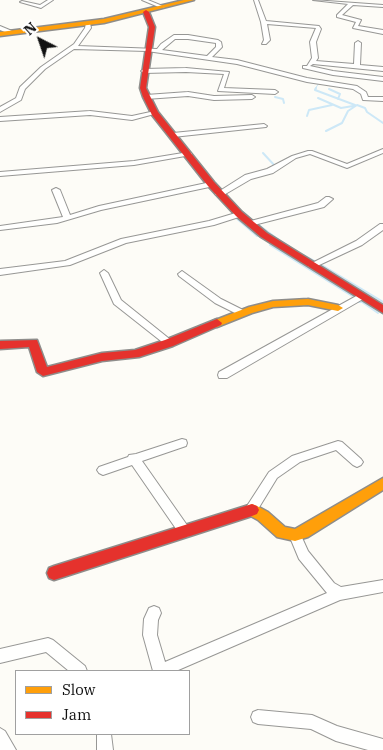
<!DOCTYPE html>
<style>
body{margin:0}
#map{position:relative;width:383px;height:750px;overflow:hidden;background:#fdfcf7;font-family:"IBM Plex Serif",serif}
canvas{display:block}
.legend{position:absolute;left:15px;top:670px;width:175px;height:65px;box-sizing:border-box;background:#fff;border:1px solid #a0a0a0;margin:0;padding:6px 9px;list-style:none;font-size:15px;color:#111}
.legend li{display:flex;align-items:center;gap:10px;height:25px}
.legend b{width:25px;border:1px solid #a0a0a0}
.north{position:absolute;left:15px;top:15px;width:50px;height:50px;-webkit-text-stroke:4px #fff;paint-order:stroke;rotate:319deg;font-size:14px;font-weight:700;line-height:20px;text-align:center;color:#111}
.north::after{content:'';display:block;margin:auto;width:18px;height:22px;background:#111;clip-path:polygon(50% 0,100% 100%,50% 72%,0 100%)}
</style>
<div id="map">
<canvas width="383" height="750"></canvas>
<ul class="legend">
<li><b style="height:6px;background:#ff9f0a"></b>Slow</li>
<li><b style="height:6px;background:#e5322d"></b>Jam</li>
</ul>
<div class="north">N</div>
</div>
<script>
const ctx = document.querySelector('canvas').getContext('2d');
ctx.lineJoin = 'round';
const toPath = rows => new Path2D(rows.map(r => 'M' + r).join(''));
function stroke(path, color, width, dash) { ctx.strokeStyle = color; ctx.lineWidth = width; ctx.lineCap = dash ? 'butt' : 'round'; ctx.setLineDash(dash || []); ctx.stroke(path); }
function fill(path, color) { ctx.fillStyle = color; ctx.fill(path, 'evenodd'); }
stroke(toPath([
 [315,89,319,83]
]), '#cde8f7', 1);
stroke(toPath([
 [316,88,315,90,355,105],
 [329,89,340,94,338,99],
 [275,97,283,99,284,103],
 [318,98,341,108,353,106],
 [307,116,309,110,332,105],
 [326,131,342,123,348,111,357,105,365,108,367,112,383,123],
 [263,153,275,166],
 [235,217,257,236],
 [256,223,279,240],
 [270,245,352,296],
 [303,255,316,262],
 [320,264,383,302],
 [356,302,362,302,378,313]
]), '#cde8f7', 2);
const street = toPath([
 [48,0,53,0,41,8,20,2,22,1,40,5,48,0],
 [142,0,148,0,165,7,161,8,142,0],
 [254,0,258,0,266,21,319,26,321,29,316,42,318,58,316,61,354,64,355,43,358,41,361,43,360,65,383,67,383,71,313,64,310,66,333,71,383,77,383,81,333,75,303,68,303,66,307,66,312,58,310,42,316,28,267,24,270,40,266,44,262,44,264,40,261,22,254,0],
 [313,0,383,5,383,7,353,5,342,15,361,20,358,26,383,30,383,34,353,28,356,22,337,17,337,15,348,4,313,0],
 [86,23,90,23,91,28,78,46,157,49,161,44,174,35,188,35,218,40,221,42,222,47,212,57,237,60,307,78,357,86,366,92,368,97,383,97,383,101,363,100,361,94,353,89,307,82,237,64,147,51,74,49,45,69,25,89,21,100,0,112,0,107,16,98,20,87,41,67,74,44,85,28,86,23],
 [175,39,188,39,216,43,216,47,207,56,162,50,175,39],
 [0,26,12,31,13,32,10,34,0,30,0,26],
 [186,68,229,72,224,88,275,90,278,92,275,94,218,91,224,74,186,72,144,73,141,71,144,69,186,68],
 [188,92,214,96,252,95,255,97,252,99,214,100,188,96,146,99,143,97,146,95,188,92],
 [90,111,132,116,155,111,158,113,132,120,90,115,0,121,0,117,90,111],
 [264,124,267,126,266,127,173,137,170,135,173,133,264,124],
 [383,149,383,153,347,168,310,154,296,158,273,173,251,179,222,196,219,196,215,194,245,175,267,169,292,156,308,151,312,151,347,164,383,149],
 [189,152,192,154,191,155,134,165,0,176,0,172,134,161,189,152],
 [211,182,214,182,214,186,101,210,57,223,0,230,0,226,63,217,52,190,56,188,60,190,70,215,99,206,211,182],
 [326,197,329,197,333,199,324,207,250,226,246,224,247,222,318,203,326,197],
 [239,212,242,212,242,216,214,225,126,243,70,265,0,275,0,269,65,261,121,239,209,221,239,212],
 [380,224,383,224,383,230,362,245,315,267,309,267,308,265,356,241,380,224],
 [104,270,108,273,121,300,172,341,174,343,172,345,166,345,114,304,100,273,104,270],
 [182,271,221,299,245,311,247,313,245,315,239,315,215,303,179,276,178,274,182,271],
 [360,294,364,297,363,299,227,378,219,378,218,375,219,372,360,294],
 [182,439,186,440,187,443,186,446,142,461,189,528,191,532,189,536,185,537,181,536,132,465,103,475,99,473,97,470,99,467,128,457,129,455,136,454,182,439],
 [338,441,342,442,361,459,363,462,361,465,357,467,353,465,336,450,300,462,277,478,255,514,251,515,247,514,245,510,247,506,269,472,292,456,338,441],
 [295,530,299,531,308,551,334,583,341,587,383,580,383,592,340,600,176,671,153,671,143,635,144,619,149,608,154,606,159,608,161,613,158,620,157,635,165,662,327,593,299,559,289,535,291,531,295,530],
 [48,638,53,640,85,666,87,671,69,671,46,652,0,663,0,649,48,638],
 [258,710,312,715,337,726,383,739,383,750,368,750,336,741,311,729,258,724,253,722,251,717,253,712,258,710],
 [0,728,5,731,16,750,0,750,0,728],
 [97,734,111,734,113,750,97,750,97,734]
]);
const slow = toPath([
 [184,0,194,0,104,23,0,36,0,32,104,19,184,0],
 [308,299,338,305,343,308,338,311,308,305,273,307,252,313,217,327,212,323,213,321,249,307,273,301,308,299],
 [383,478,383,490,308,537,295,541,277,537,258,520,247,514,245,510,247,506,252,504,257,506,268,512,285,527,295,529,383,478]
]);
const jam = toPath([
 [146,10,149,12,155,27,146,88,158,112,214,182,242,212,267,233,383,305,383,313,261,237,236,216,208,186,152,115,143,97,140,88,149,27,143,12,146,10],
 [217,319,222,323,221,325,173,346,139,357,102,361,43,376,37,372,29,347,0,349,0,341,37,340,47,367,102,353,135,350,165,340,217,319],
 [252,504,257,506,259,510,257,514,252,516,54,580,49,578,47,573,49,568,54,566,252,504]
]);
stroke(street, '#979795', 2);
stroke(slow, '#8e8d8b', 3);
stroke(jam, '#8e8d8b', 3);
fill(street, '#fffffe');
fill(slow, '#ff9f0a');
fill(jam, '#e5322d');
</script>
